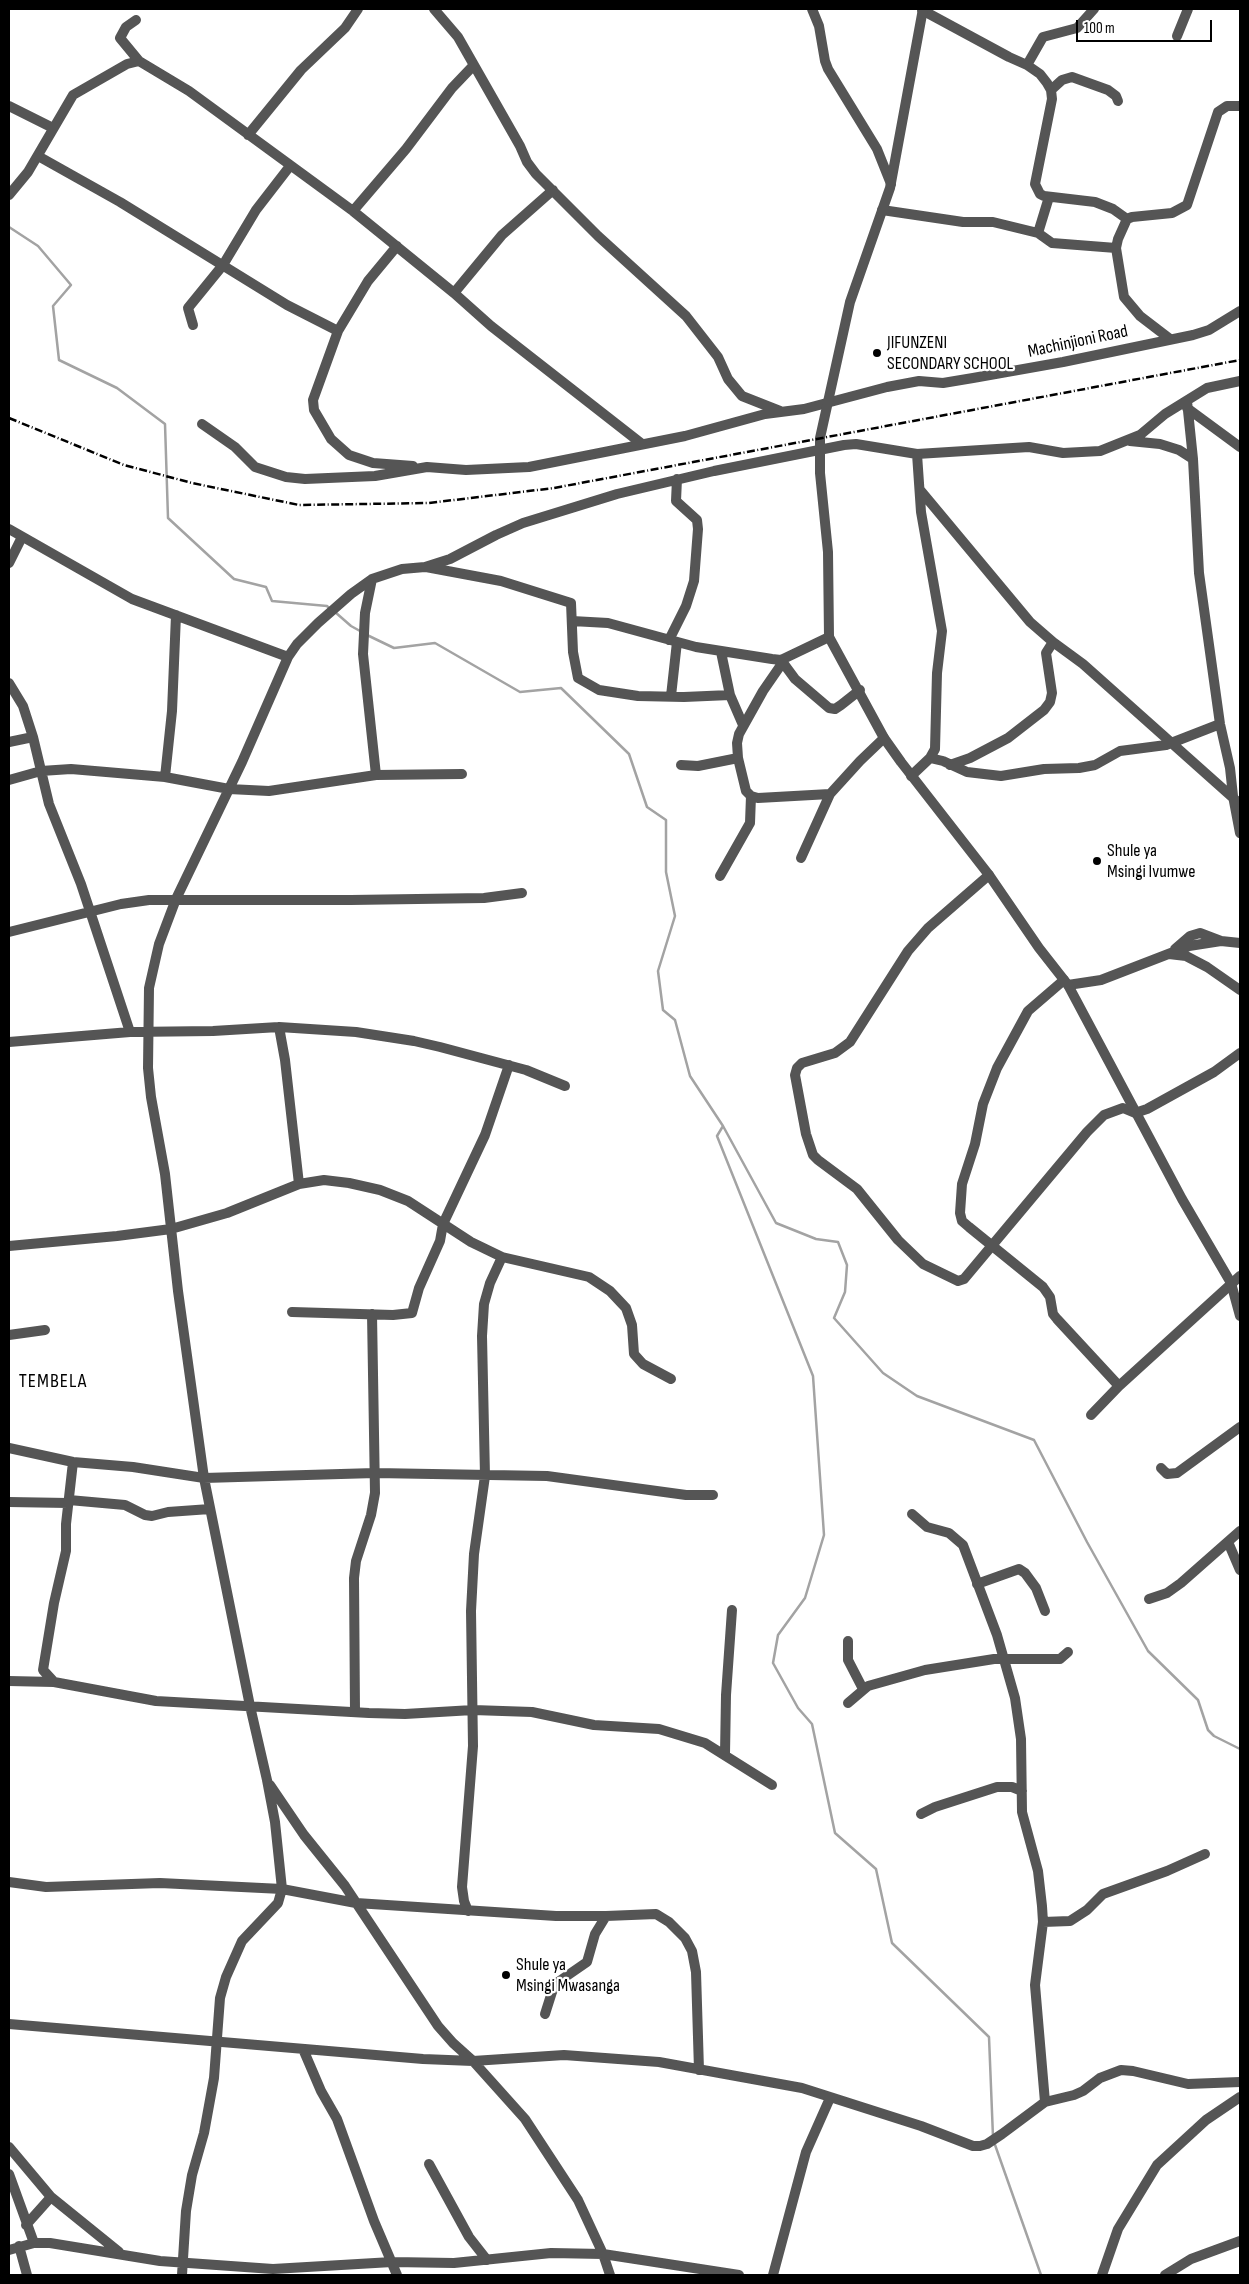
<!DOCTYPE html>
<style>
body{margin:0}
#map{position:relative;width:1249px;height:2284px;overflow:hidden;background:#fff;font-family:"Sofia Sans Condensed",sans-serif}
canvas{display:block}
.frame{position:absolute;inset:0;border:10px solid #000;pointer-events:none}
.scale{position:absolute;left:1076px;top:20px;width:136px;height:22px;box-sizing:border-box;border:2px solid #000;border-top:0;padding-left:6px;font-size:15px;line-height:18px;white-space:nowrap;color:#000;-webkit-text-stroke:4px #fff;paint-order:stroke}
</style>
<div id="map">
<canvas width="1249" height="2284"></canvas>
<div class="frame"></div>
<div class="scale">100 m</div>
</div>
<script>
const ctx = document.querySelector('canvas').getContext('2d');
ctx.lineJoin = 'round';
const toPath = rows => new Path2D(rows.map(r => 'M' + r).join(''));
function stroke(path, color, width, dash) { ctx.strokeStyle = color; ctx.lineWidth = width; ctx.lineCap = dash ? 'butt' : 'round'; ctx.setLineDash(dash || []); ctx.stroke(path); }
function drawText(font, color, halo, rows, align = 'center') {
  ctx.font = font + ' "Sofia Sans Condensed",sans-serif'; ctx.lineWidth = 4.5; ctx.setLineDash([]); ctx.textBaseline = 'middle'; ctx.strokeStyle = halo; ctx.fillStyle = color; for (const [text, x, y, turn = 0] of rows) {
    ctx.save(); ctx.translate(x, y); ctx.rotate((+turn || 0) * Math.PI / 180); ctx.textAlign = isNaN(turn) ? turn : align; if (halo) ctx.strokeText(text, 0, 0); ctx.fillText(text, 0, 0); ctx.restore();
  }
}
stroke(toPath([
 [9,227,38,246,71,285,53,306,59,360,117,388,165,424,168,518,234,579,266,587,272,601,327,606,330,609],
 [335,612,351,626,360,631],
 [367,635,394,648,435,643,520,692,561,688,629,754,647,807,666,820,666,872,675,916,658,971,663,1010,675,1020,690,1076,723,1126,776,1223,816,1239,838,1242,847,1265,845,1292,834,1318,883,1373,917,1396,1034,1440,1087,1542,1148,1651,1198,1700,1208,1730,1214,1736,1240,1749],
 [723,1126,717,1136,813,1376,824,1535,805,1598,778,1635,773,1663,798,1708,812,1724,835,1833,876,1869,892,1943,989,2037,993,2137],
 [994,2142,1041,2275]
]), '#a3a3a3', 2.5);
stroke(toPath([
 [434,9,458,37,520,146,527,162,536,174,598,236,686,316,718,357,728,379,742,396,780,411],
 [812,9,819,26,825,61,828,69,877,149,891,184],
 [922,10,1009,57,1027,65,1040,74,1047,83,1051,90,1052,99,1035,184,1040,194,1044,196,1095,202,1113,209,1127,219],
 [136,20,126,27,120,38,139,61,189,91,353,211,454,293,491,326,642,444],
 [1177,36,1188,9],
 [1027,65,1043,37,1077,28,1094,9],
 [1051,90,1062,80,1072,77,1108,90,1116,96,1118,101],
 [9,106,53,128],
 [248,135,301,70,345,28,358,9],
 [38,156,120,202,287,305,338,331],
 [9,195,28,172,73,95,127,64,139,61],
 [882,210,963,222,993,222,1038,233,1052,243,1116,248],
 [353,211,406,149,452,88,473,66],
 [1038,233,1049,197],
 [397,246,368,281,338,331,313,400,314,410,331,439,349,455,373,463,413,466],
 [454,293,502,235,553,190],
 [193,325,188,308,223,265,256,210,290,166],
 [1170,339,1140,316,1124,297,1116,248,1118,239,1127,219,1132,217,1172,213,1187,205,1218,112,1227,106,1240,106],
 [1187,401,1193,459,1199,573,1220,724,1230,768,1233,796,1240,833],
 [1187,408,1240,447],
 [202,424,235,447,255,467,286,477,305,479,375,476,427,467,466,470,529,467,685,436,765,414,804,409,887,387,919,381,943,383,973,378,1063,362,1193,335,1209,330,1240,311],
 [1130,441,1160,444,1179,450,1193,459],
 [920,490,1030,622,1053,642,1083,664,1240,804],
 [9,529,132,599,288,657],
 [9,563,22,537],
 [426,567,501,581,571,603,573,652,578,678,599,690,638,696,684,697,730,695],
 [372,579,365,613,363,654,376,775],
 [572,621,608,623,696,647,772,659,781,660,829,637],
 [669,640,686,606,694,581,698,529,697,520,676,501,677,479],
 [721,652,730,695,743,725],
 [781,660,795,679,829,708,835,709,841,705,860,690],
 [783,662,763,691,739,734,737,743,738,758,746,791,751,796,758,798,830,794],
 [9,683,23,706,33,737,49,804,81,884,130,1032],
 [671,696,677,642],
 [9,742,33,737],
 [930,758,943,761,967,772,1001,776,1044,769,1079,768,1095,765,1120,751,1166,745,1220,724],
 [681,765,698,766,738,758],
 [950,765,970,758,1008,738,1044,710,1050,702,1052,693,1046,653,1053,642],
 [911,776,930,758,935,749,937,673,942,631,921,512,917,454],
 [165,777,172,711,176,615],
 [9,780,41,771,71,769,165,777,229,789,269,791,376,775,462,774],
 [801,858,830,794,860,761,884,738],
 [989,875,928,928,908,951,850,1042,835,1053,802,1063,797,1068,795,1075,806,1134,813,1155,818,1160,857,1189,898,1240,923,1264,958,1281,964,1279,1087,1132,1104,1115,1123,1108,1135,1113,1147,1109,1214,1072,1240,1053],
 [720,876,750,823,751,796],
 [9,932,121,904,149,900,351,900,484,898,522,893],
 [1175,949,1190,936,1200,933,1221,941],
 [1169,954,1186,956,1207,967,1240,990],
 [1064,980,1028,1011,997,1068,983,1104,975,1144,962,1184,960,1213,962,1221,969,1227,1043,1287,1050,1297,1053,1314,1057,1319,1119,1386],
 [1068,985,1101,980,1189,946,1221,941,1240,943],
 [279,1027,285,1060,299,1184],
 [9,1042,130,1032,213,1031,279,1027,356,1032,414,1041,440,1047,526,1070,565,1086],
 [9,1246,117,1236,171,1229,227,1213,299,1184,324,1180,349,1183,380,1190,408,1201,471,1242,502,1257,589,1277,610,1291,626,1308,632,1325,634,1354,643,1364,671,1379],
 [292,1312,393,1315,412,1313,419,1288,440,1241,443,1224,485,1135,509,1065],
 [9,1335,45,1330],
 [1091,1415,1119,1386,1240,1276],
 [9,1448,73,1462,133,1467,204,1478,375,1473,547,1476,686,1495,713,1495],
 [1161,1468,1167,1474,1177,1473,1240,1427],
 [69,1500,125,1505,145,1515,152,1516,168,1512,210,1509],
 [9,1502,68,1503],
 [912,1514,927,1527,949,1533,963,1545,997,1635,1015,1698,1021,1739,1022,1812,1038,1871,1042,1906,1043,1922,1035,1985,1045,2102],
 [1228,1542,1240,1570],
 [977,1584,1019,1569,1025,1573,1036,1588,1045,1611],
 [1149,1599,1167,1593,1181,1583,1240,1531],
 [848,1641,848,1660,863,1689],
 [9,1681,54,1682,156,1701,369,1713,405,1714,473,1710,532,1712,594,1725,659,1729,705,1743,772,1785],
 [54,1682,43,1670,54,1603,66,1551,66,1524,73,1462],
 [848,1703,868,1686,925,1670,994,1659,1060,1659,1068,1652],
 [355,1712,354,1578,356,1561,371,1515,375,1493,372,1314],
 [725,1754,726,1695,732,1610],
 [270,1785,304,1835,345,1886,438,2026,453,2043,473,2061,525,2119,578,2200,603,2254,610,2275],
 [921,1814,935,1807,997,1787,1012,1787,1022,1791],
 [9,1882,46,1887,160,1883,282,1889,356,1903,556,1916,606,1916,656,1914,669,1922,685,1938,692,1951,696,1972,699,2070],
 [468,1911,464,1901,462,1887,473,1746,471,1611,474,1554,485,1476,482,1336,484,1304,490,1283,502,1257],
 [1043,1922,1070,1921,1087,1910,1103,1894,1167,1871,1205,1854],
 [545,2014,552,1992,558,1982,587,1962,595,1934,606,1916],
 [9,2024,423,2059,473,2061,564,2055,659,2062,802,2088,921,2126,973,2146,980,2146,987,2144,1002,2134,1045,2102,1074,2095,1083,2091,1100,2078,1121,2070,1133,2071,1188,2084,1240,2082],
 [303,2049,321,2091,337,2119,374,2221,397,2275],
 [9,2147,51,2197,119,2252],
 [429,2164,469,2237,487,2260],
 [9,2174,34,2243],
 [26,2225,51,2197],
 [19,2246,27,2275],
 [9,2250,34,2243,50,2243,160,2261,273,2269,392,2262,454,2263,551,2253,603,2254,739,2275],
 [182,2275,186,2211,192,2175,204,2133,214,2078,220,1998,226,1977,242,1941,278,1903,282,1889,275,1822,267,1780,250,1706,204,1478,178,1291,165,1174,151,1097,148,1068,149,988,159,944,176,899,242,762,288,657,297,644,318,623,351,594,372,579,402,569,425,567,450,559,496,535,523,523,617,494,714,471,844,445,856,444,917,454,1029,447,1063,453,1100,451,1140,435,1165,414,1207,388,1240,381],
 [773,2275,806,2152,830,2098],
 [1102,2275,1118,2229,1157,2165,1206,2120,1240,2097],
 [1165,2275,1191,2259,1240,2241]
]), '#555', 10);
stroke(toPath([
 [923,9,890,188,850,302,820,438,820,473,828,552,829,637,884,738,901,762,989,875,1039,948,1068,985,1182,1199,1231,1283,1240,1316]
]), '#555', 10);
stroke(toPath([
 [9,418,124,465,192,483,299,505,429,503,554,488,1240,360]
]), '#000', 2.5, [8, 2.5, 1, 2.5]);
for (const [x, y, r, color] of [
 [877,353,5,"#000"],
 [1097,861,5,"#000"],
 [506,1975,5,"#000"]
]) { const dot = new Path2D(); dot.arc(x, y, r, 0, 2 * Math.PI); ctx.fillStyle = color; ctx.fill(dot); stroke(dot, '#fff', 2); }
drawText('18px', '#000', '#fff', [
 ["Machinjioni Road",1078,342,-12]
]);
drawText('18px', '#000', '#fff', [
 ["JIFUNZENI",887,343],
 ["SECONDARY SCHOOL",887,364],
 ["Shule ya",1107,851],
 ["Msingi Ivumwe",1107,872],
 ["Shule ya",516,1965],
 ["Msingi Mwasanga",516,1986]
], 'left');
ctx.letterSpacing = '1px';
drawText('20px', '#000', '#fff', [
 ["TEMBELA",53,1382]
]);
ctx.letterSpacing = '0px';
</script>
